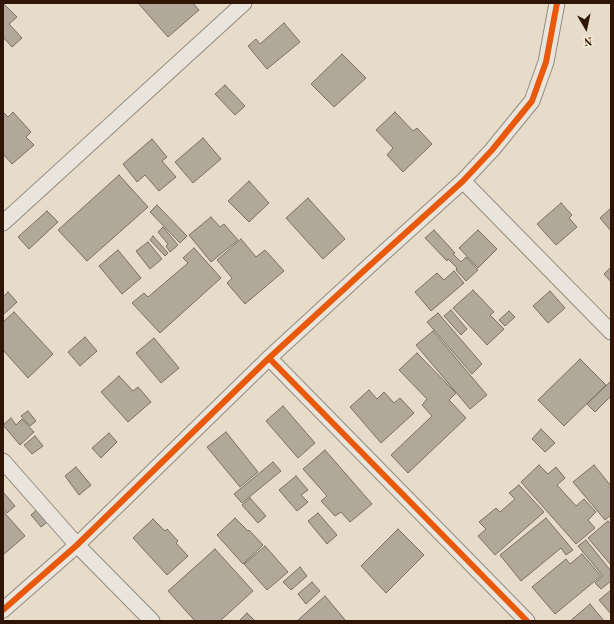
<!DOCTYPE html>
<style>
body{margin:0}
#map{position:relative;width:614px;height:624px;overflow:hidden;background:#e6dcc9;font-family:"Old Standard TT",serif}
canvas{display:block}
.frame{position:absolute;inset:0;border:4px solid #2f1505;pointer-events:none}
.north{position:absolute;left:566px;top:8px;width:40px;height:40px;-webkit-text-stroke:3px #f7ebd3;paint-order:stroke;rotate:171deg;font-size:11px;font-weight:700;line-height:16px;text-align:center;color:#2f1505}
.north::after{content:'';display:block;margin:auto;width:14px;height:18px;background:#2f1505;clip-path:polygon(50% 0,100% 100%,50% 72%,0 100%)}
</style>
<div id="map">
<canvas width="614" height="624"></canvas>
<div class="frame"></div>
<div class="north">N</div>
</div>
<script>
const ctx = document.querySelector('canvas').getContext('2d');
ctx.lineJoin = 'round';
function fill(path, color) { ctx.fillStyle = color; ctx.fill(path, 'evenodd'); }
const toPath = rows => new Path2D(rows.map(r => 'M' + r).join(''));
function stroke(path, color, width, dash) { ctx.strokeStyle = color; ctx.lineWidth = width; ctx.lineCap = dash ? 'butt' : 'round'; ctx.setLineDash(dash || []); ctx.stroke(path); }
const building = toPath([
 [3,3,17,17,9,24,22,38,12,47,3,37,3,3],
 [138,3,193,3,199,10,168,37,138,3],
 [284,23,300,42,267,69,248,46,256,39,260,44,284,23],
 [342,54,366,78,334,107,311,84,342,54],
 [225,85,245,106,235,115,215,94,225,85],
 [3,112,8,117,13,112,31,132,26,137,34,145,12,164,3,154,3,112],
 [395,112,413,131,417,128,432,144,403,172,387,155,393,148,376,130,395,112],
 [203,138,221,159,193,183,175,162,203,138],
 [152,139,167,157,162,161,176,177,159,191,145,175,137,182,123,164,152,139],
 [119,175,148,207,87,261,58,230,119,175],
 [249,181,269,203,249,222,228,201,249,181],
 [308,198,345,239,323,259,286,218,308,198],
 [561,203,572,215,569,218,577,227,556,245,537,224,561,203],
 [157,205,187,236,180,243,150,212,157,205],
 [611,208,611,231,600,218,611,208],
 [47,211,58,222,29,249,18,237,47,211],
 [211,217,220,227,224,224,238,240,211,262,189,235,211,217],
 [163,227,178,245,170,252,166,246,168,244,158,232,163,227],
 [434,230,455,253,453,254,461,262,466,257,478,270,466,281,456,270,457,268,448,259,447,261,425,238,434,230],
 [478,230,497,249,478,268,459,248,478,230],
 [153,236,168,253,165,256,150,240,153,236],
 [241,239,256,257,265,250,284,271,245,304,227,283,232,278,217,260,241,239],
 [148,242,162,259,150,269,136,251,148,242],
 [194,248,221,278,160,333,132,303,144,293,148,297,188,263,183,258,194,248],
 [118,250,141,278,122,294,99,266,118,250],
 [611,267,611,282,604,274,611,267],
 [454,271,464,283,431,311,415,292,437,273,444,280,454,271],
 [473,290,494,312,490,315,504,329,487,345,453,308,473,290],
 [550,291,565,308,548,323,533,306,550,291],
 [8,292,17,302,3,315,3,297,8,292],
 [451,310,467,329,461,335,444,316,451,310],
 [509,311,515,317,505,326,499,320,509,311],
 [14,312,53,354,28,378,3,350,3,322,14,312],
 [438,313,482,364,472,374,427,322,438,313],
 [433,331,487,395,470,409,416,345,433,331],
 [85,337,97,351,80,366,68,352,85,337],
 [154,338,179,368,161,383,136,353,154,338],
 [417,353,456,393,449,400,466,418,408,473,391,455,432,416,422,405,427,399,399,370,417,353],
 [580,359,606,385,564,426,538,400,580,359],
 [119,376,133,391,138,387,151,402,128,422,101,392,119,376],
 [611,381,611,396,595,412,587,404,611,381],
 [369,390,377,399,384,392,394,403,400,398,414,413,381,443,350,407,369,390],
 [283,406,315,443,298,458,266,421,283,406],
 [28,411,36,421,30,426,21,416,28,411],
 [11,418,16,425,22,419,34,432,20,445,3,425,11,418],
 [541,429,555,443,545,452,532,439,541,429],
 [226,432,258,472,240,487,207,447,226,432],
 [109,433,117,442,101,458,92,448,109,433],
 [35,436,43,446,32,454,24,445,35,436],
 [325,450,372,504,350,522,341,512,335,516,321,501,327,496,303,469,325,450],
 [273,462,281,471,242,503,234,494,273,462],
 [539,465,548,474,556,467,565,478,557,485,576,506,584,499,596,512,588,520,595,528,576,544,521,482,539,465],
 [594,465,611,486,611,515,605,520,573,482,594,465],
 [76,467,91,485,79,495,65,476,76,467],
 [296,476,308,490,301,495,308,502,297,511,279,490,296,476],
 [519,485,544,512,495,555,478,536,486,529,479,522,496,508,500,512,515,499,509,493,519,485],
 [3,492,15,506,7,513,3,509,3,492],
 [250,498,266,516,258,523,242,505,250,498],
 [41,506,51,519,41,527,31,515,41,506],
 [3,511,25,536,3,555,3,511],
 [318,513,337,535,327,544,308,521,318,513],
 [235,518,248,531,249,530,263,545,243,564,217,535,235,518],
 [546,518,573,550,566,555,561,548,521,581,500,555,546,518],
 [153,519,165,531,167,529,178,541,176,543,188,556,167,575,133,538,153,519],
 [608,521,611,524,611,565,588,538,608,521],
 [398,529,424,555,386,593,361,566,398,529],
 [586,540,611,571,611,581,601,589,595,583,603,576,578,546,586,540],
 [265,546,288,572,267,590,244,564,265,546],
 [215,549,253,591,220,621,195,621,168,591,215,549],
 [582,554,601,576,555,614,532,587,566,559,570,564,582,554],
 [300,567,307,576,291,590,283,582,300,567],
 [312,582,320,591,306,604,298,594,312,582],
 [611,590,611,614,599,600,611,590],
 [325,596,346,621,297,621,325,596],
 [590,604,604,621,570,621,590,604],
 [247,613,255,621,239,621,247,613]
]);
fill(building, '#b1a89a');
stroke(building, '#7a7065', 1);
const minor = toPath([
 [463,181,611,332],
 [3,223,244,3],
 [269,358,527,621],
 [3,461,77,545,152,621],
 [3,610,77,545,269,358,368,267,463,181,492,150,532,101,546,62,557,3]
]);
stroke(minor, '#948b7f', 17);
stroke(minor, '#eae5dc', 15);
stroke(toPath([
 [269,358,527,621],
 [3,610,77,545,269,358,368,267,463,181,492,150,532,101,546,62,557,3]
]), '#e8590c', 6);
</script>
